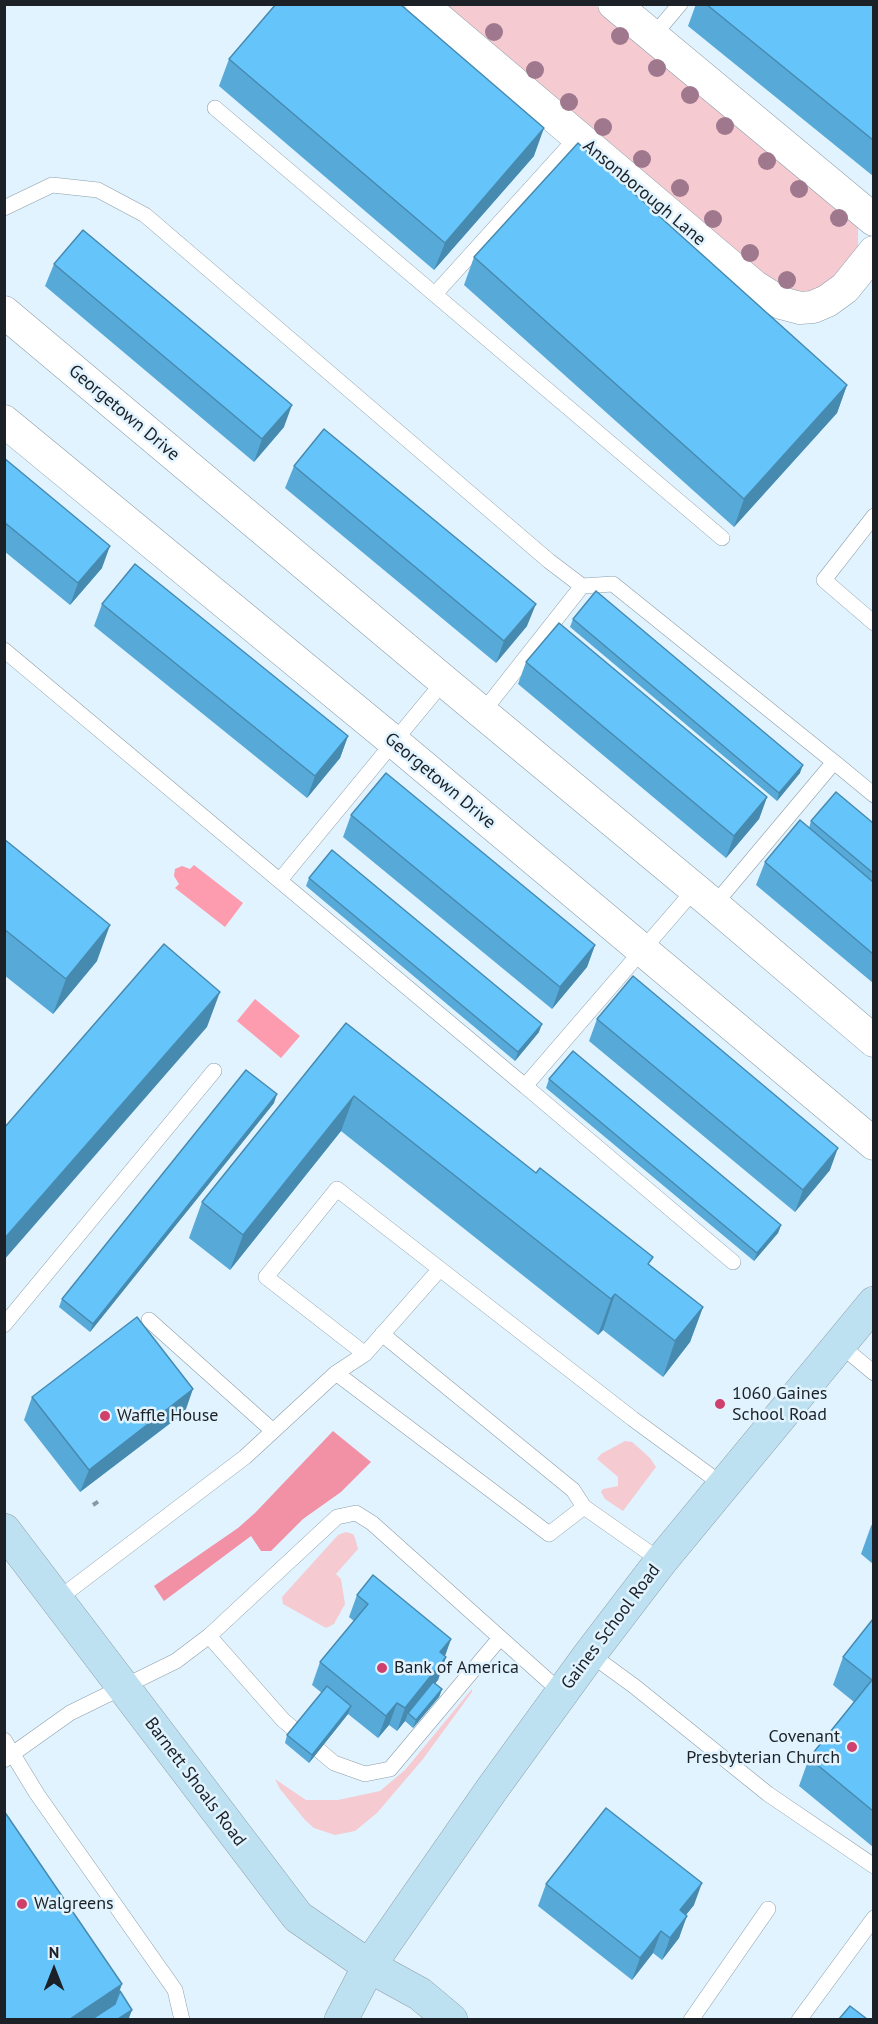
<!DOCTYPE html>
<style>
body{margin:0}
#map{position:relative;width:878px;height:2024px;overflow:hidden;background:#e0f3ff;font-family:"PT Sans",sans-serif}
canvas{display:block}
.frame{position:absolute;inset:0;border:6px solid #1b2126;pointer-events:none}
.north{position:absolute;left:24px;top:1940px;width:60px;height:60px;-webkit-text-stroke:4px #e0f3ff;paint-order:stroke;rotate:0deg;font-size:16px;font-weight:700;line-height:24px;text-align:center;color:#1b2126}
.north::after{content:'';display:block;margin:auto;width:21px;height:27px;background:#1b2126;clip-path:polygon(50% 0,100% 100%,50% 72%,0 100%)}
</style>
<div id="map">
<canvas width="878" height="2024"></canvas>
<div class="frame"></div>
<div class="north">N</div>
</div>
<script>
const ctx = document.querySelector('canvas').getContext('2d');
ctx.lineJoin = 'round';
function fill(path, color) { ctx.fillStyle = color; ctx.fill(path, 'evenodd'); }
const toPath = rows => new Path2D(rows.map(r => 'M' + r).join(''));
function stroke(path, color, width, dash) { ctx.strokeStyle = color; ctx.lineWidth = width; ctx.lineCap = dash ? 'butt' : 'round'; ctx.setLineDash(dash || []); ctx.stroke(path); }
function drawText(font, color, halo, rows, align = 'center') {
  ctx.font = font + ' "PT Sans",sans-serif'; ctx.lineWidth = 5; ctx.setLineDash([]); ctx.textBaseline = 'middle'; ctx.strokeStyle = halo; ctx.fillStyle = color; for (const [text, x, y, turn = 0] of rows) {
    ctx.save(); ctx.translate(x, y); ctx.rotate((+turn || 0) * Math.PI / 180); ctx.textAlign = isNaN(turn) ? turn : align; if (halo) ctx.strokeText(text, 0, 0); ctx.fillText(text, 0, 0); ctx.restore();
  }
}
fill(toPath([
 [447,5,595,5,853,221,858,228,858,248,825,288,808,295,780,289],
 [625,1441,632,1442,639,1448,650,1458,656,1467,623,1511,605,1499,601,1492,603,1489,618,1486,618,1477,597,1459,601,1454],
 [346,1532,353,1534,355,1538,358,1549,336,1574,341,1579,345,1604,334,1624,326,1628,283,1604,282,1597,338,1535],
 [472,1689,472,1692,423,1759,377,1813,355,1831,335,1835,314,1828,305,1820,280,1789,275,1779,306,1800,338,1800,380,1791,405,1770]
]), '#f6cad1');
fill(toPath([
 [333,1431,371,1462,341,1492,303,1519,271,1551,261,1551,251,1536,164,1601,154,1586,238,1528,255,1513]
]), '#f290a5');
fill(toPath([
 [194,865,243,903,225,927,175,888,179,884,174,876,175,869,182,866,190,869],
 [255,999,300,1036,281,1058,237,1021]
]), '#fd9baf');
const lane = toPath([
 [653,36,680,4],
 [215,108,722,538],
 [4,208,52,185,98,190,145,215,549,561,582,586,482,713],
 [435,294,578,136],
 [874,516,824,580,874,623],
 [582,586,613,584,834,762,714,905],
 [4,650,525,1086],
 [834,762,874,795],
 [280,880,444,681],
 [695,889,525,1086,733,1262],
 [149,1320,273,1431],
 [4,1325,214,1071],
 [382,1334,573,1490,584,1507,661,1561],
 [839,1344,874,1373],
 [365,1354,266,1277,337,1189,633,1419,723,1485],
 [336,1373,549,1534,584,1507],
 [58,1599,245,1457,336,1373,365,1354,439,1270],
 [209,1636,283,1720,334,1763,365,1774,390,1769,500,1638],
 [590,1654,634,1686,768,1794,874,1866],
 [4,1740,37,1794,175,1990,182,2020],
 [4,1760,70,1713,176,1661,209,1636,337,1517,356,1513,372,1523,562,1693],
 [691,2020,768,1909],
 [799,2020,874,1918]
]);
const street = toPath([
 [421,4,754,286,781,303,800,308,813,307,827,301,845,288,874,252],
 [614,4,874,220],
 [4,312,444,681,714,905,874,1041],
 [4,421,393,741,874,1144]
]);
const secondary = toPath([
 [4,1530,298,1917,369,1966,420,1994,451,2020],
 [341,2020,369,1966,492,1789,590,1654,661,1561,874,1303]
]);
stroke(lane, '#8c9ea9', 16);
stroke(street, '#8c9ea9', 33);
stroke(secondary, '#8c9ea9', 34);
stroke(toPath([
 [93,1505,99,1501]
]), '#8a98a1', 4, [6, 3]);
stroke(lane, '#fff', 15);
stroke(street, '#fff', 32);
stroke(secondary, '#bee1f2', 33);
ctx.fillStyle = '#9f788d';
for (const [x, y] of [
 [494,32],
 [620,36],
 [657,68],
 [535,70],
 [690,95],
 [569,102],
 [725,126],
 [603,127],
 [642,159],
 [767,161],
 [680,188],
 [799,189],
 [839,218],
 [713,219],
 [750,253],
 [787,280]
]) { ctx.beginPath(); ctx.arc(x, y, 9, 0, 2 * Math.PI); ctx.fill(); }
fill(toPath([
 [696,4,873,4,873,176,688,26],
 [229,59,534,156,434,270,219,86],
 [474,257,847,385,837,413,734,527,464,285],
 [54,264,284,427,254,462,45,286],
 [4,458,102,568,70,605,4,551],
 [294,466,527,626,496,663,285,488],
 [102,604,348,736,340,758,307,798,94,626],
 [573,619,800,773,777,801,570,627],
 [526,662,767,797,759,819,726,858,518,684],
 [351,815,595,945,587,967,552,1009,343,837],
 [811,821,873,823,873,983,756,885,765,862,809,828],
 [4,839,97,961,53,1014,4,975],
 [309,878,539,1032,515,1061,306,886],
 [597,1019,830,1170,795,1212,589,1041],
 [346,1023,703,1307,690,1342,663,1377,603,1330,598,1335,341,1131,230,1270,189,1238,202,1202],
 [549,1079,781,1225,778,1233,754,1261,546,1088],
 [274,1103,90,1332,59,1307,62,1299],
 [32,1397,185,1412,80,1492,24,1420],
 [873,1523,873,1564,861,1554,871,1526],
 [357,1595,451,1639,445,1656,446,1657,438,1680,435,1683,442,1689,439,1697,413,1728,405,1721,397,1731,389,1725,378,1738,348,1714,309,1763,285,1743,287,1735,322,1693,312,1685,320,1662,354,1621,349,1617],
 [873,1619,873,1847,799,1786,809,1758,854,1702,833,1685,843,1657],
 [546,1884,694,1905,686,1915,679,1938,662,1960,653,1953,632,1980,538,1906]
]), '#57a9d8');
fill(toPath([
 [544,128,534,156,434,270,445,243],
 [847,385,837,413,734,527,744,499],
 [292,405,284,427,254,462,262,439],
 [110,546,102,568,70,605,78,583],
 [536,604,527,626,496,663,504,641],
 [348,736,340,758,307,798,315,776],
 [803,765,800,773,777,801,779,793],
 [767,797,759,819,726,858,734,836],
 [110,925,97,961,53,1014,66,979],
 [595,945,587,967,552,1009,560,987],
 [220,992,207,1027,4,1260,4,1239],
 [542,1024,539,1032,515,1061,518,1052],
 [277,1094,274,1103,90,1332,93,1324],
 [354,1096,341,1131,230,1270,243,1235],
 [838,1148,830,1170,795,1212,803,1190],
 [781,1225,778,1233,754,1261,757,1253],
 [615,1294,603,1330,598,1335,611,1299],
 [703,1307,690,1342,663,1377,675,1341],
 [193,1389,185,1412,80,1492,89,1470],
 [451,1639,443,1661,440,1652],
 [446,1657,438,1680,410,1715,408,1713,405,1721,397,1731,405,1708],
 [442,1689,439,1697,413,1728,416,1720],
 [397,1703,389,1725,378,1738,386,1716],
 [351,1706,348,1714,309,1763,312,1755],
 [702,1883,694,1905,672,1932,680,1910],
 [687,1916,679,1938,662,1960,670,1938],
 [661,1931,653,1953,632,1980,640,1958],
 [122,1984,112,2012,101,2019,70,2019],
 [132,2010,129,2018,127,2019,118,2019]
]), '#478ab0');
const building = toPath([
 [276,4,400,4,544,128,445,243,229,59,276,4],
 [706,4,873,4,873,140,706,4],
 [578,143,847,385,744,499,474,257,578,143],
 [83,230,292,405,262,439,54,264,83,230],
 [324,429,536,604,504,641,294,466,324,429],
 [4,458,110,546,78,583,4,522,4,458],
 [135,564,348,736,315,776,102,604,135,564],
 [596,591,803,765,779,793,573,619,596,591],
 [559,623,767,797,734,836,526,662,559,623],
 [386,773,595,945,560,987,351,815,386,773],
 [836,792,873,823,873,873,811,821,836,792],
 [800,820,873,882,873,954,765,862,800,820],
 [4,839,110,925,66,979,4,929,4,839],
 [332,850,542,1024,518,1052,309,878,332,850],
 [164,944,220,992,4,1239,4,1128,164,944],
 [633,976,838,1148,803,1190,597,1019,633,976],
 [346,1023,536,1173,540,1168,653,1257,648,1264,703,1307,675,1341,615,1294,611,1299,354,1096,243,1235,202,1202,346,1023],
 [573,1051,781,1225,757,1253,549,1079,573,1051],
 [246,1070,277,1094,93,1324,62,1299,246,1070],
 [137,1317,193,1389,89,1470,32,1397,137,1317],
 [373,1575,451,1639,440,1652,446,1657,405,1708,397,1703,386,1716,320,1662,368,1604,357,1595,373,1575],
 [873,1619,873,1811,809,1758,872,1680,843,1657,873,1619],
 [433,1682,442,1689,416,1720,408,1713,433,1682],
 [327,1686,351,1706,312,1755,287,1735,327,1686],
 [606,1808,702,1883,680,1910,687,1916,670,1938,661,1931,640,1958,546,1884,606,1808],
 [4,1811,122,1984,70,2019,4,2019,4,1811],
 [120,1991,132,2010,118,2019,92,2019,115,2004,120,1991],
 [850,2006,867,2019,839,2019,850,2006]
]);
fill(building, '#65c5fb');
stroke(building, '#478ab0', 1.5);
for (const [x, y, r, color] of [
 [720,1404,6,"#cf416c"],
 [105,1416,6,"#cf416c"],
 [382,1668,6,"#cf416c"],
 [852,1747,6,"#cf416c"],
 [22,1904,6,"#cf416c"]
]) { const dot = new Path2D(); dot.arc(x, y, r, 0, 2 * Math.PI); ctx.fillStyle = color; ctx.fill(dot); stroke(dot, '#e0f3ff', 2); }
drawText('18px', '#1b2126', '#e0f3ff', [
 ["Ansonborough Lane",644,193,40],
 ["Georgetown Drive",124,413,40],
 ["Georgetown Drive",440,781,40],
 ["Gaines School Road",611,1627,-53],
 ["Barnett Shoals Road",195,1782,53]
]);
drawText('18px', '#1b2126', '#e0f3ff', [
 ["1060 Gaines",732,1394],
 ["School Road",732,1415],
 ["Waffle House",117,1416],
 ["Bank of America",394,1668],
 ["Covenant",840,1737,"right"],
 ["Presbyterian Church",840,1758,"right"],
 ["Walgreens",34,1904]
], 'left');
</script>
